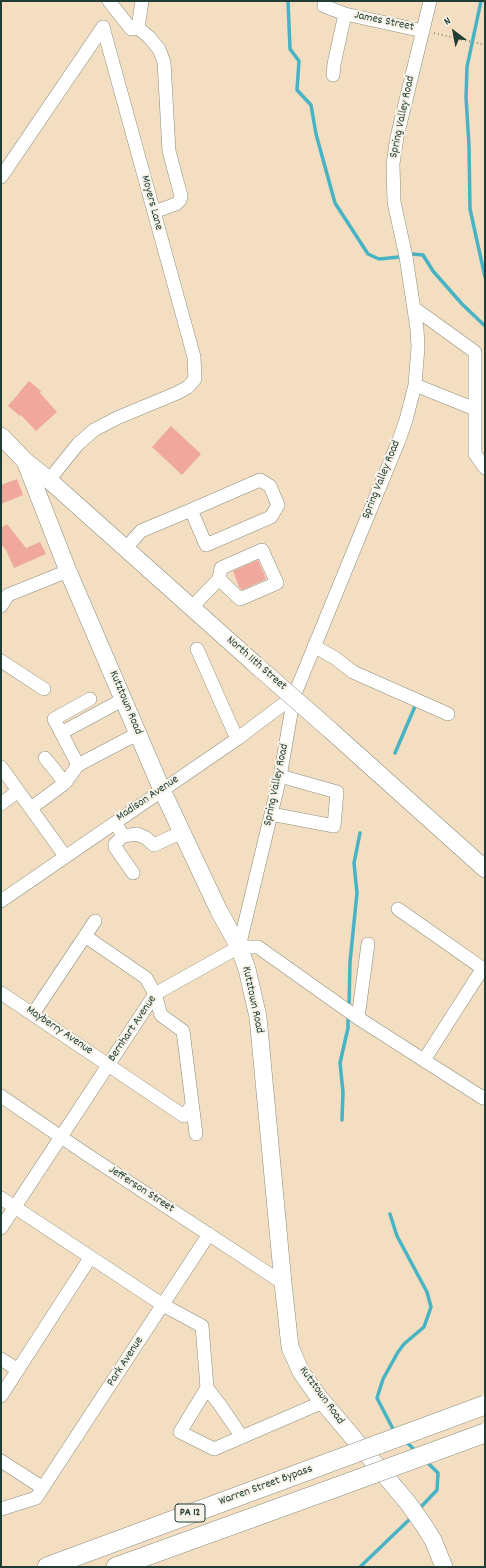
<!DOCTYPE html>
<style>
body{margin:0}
#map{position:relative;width:486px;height:1568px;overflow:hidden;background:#f3dec2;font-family:Dekko,sans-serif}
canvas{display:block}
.frame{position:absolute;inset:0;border:2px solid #1f3d34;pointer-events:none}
.north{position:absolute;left:434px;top:12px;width:40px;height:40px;-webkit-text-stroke:3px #f7f3e8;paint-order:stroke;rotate:328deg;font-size:11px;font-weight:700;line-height:16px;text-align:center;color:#1f3d34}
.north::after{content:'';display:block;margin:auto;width:14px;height:18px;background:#1f3d34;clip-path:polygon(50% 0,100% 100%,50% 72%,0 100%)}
</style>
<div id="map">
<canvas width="486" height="1568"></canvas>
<div class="frame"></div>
<div class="north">N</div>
</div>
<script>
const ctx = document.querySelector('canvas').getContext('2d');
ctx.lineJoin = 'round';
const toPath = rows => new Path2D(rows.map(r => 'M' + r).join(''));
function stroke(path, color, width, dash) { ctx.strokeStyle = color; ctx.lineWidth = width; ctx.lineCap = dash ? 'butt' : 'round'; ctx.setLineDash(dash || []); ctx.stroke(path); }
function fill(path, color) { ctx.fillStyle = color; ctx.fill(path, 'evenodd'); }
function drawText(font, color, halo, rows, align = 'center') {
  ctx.font = font + ' Dekko,sans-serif'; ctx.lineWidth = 4; ctx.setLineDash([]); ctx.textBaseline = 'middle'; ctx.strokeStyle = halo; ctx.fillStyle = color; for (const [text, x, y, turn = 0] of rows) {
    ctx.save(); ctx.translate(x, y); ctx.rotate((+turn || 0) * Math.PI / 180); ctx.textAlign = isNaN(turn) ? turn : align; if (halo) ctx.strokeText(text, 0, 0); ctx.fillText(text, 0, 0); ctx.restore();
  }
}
stroke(toPath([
 [288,1,290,49,299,61,297,90,311,105,316,134,335,203,368,254,379,259,399,257],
 [481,1,467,67,466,97,469,146,470,209,485,277],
 [412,254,423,255,433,271,462,304,485,326],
 [395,753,416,704],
 [349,1007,350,962,357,893,354,863,360,833],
 [342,1120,343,1092,340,1063,348,1028,348,1015],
 [390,1214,397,1236,427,1292,431,1307,424,1327,404,1344,398,1352,383,1379,377,1398,393,1429,396,1432],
 [405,1441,416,1451],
 [418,1510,437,1490,438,1473,426,1461],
 [360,1567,413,1516]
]), '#47b3c4', 3.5);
fill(toPath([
 [29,381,41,391,40,393,57,412,36,431,21,415,20,416,8,406],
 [171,426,201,454,182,475,152,447],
 [17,479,23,495,1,504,1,485],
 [7,524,26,548,40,542,46,554,14,568,6,550,1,544,1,528],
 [258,560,266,579,242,590,239,587,233,571]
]), '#f0a79d');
const minor = toPath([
 [109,1,131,29,138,28,149,37,159,49,164,62,169,151,181,196,180,200,176,204,154,212],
 [325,1,324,6,345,14,423,31],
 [138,28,142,1],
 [333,75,334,64,345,14],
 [1,177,103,27,194,357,195,379,188,387,177,393,117,418,94,430,78,444,49,480],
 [414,308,475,352,475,454,485,468],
 [415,385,475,409],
 [125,549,141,531,191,510,260,480,270,486,278,505,271,517,206,545,191,510],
 [1,606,8,595,68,571],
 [191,608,219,579,221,568,262,550,277,583,240,599,219,579],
 [314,646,335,658,353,672,448,714],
 [197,649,237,739],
 [1,661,44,689],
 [61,733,124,699],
 [45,758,65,783],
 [78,765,139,733],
 [1,767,65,856],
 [1,804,18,791],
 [31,808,65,783,78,765,54,719,90,699],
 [271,814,334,826,337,792,280,776],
 [119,829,123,836,115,844,115,847,133,873],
 [123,836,137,834,146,838,154,845,182,832],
 [1,901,237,739,294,696],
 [398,909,485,970],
 [85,936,146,978,155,994,161,1015,183,1031,196,1134],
 [239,947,280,777,294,696,399,440,406,420,415,385,418,347,417,329,406,257,394,202,393,164,397,137,430,1],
 [1,993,184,1116,192,1105],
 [33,1014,95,921],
 [358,1018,368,944],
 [424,1060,483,968],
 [1,1096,86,1154,283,1283],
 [1,1198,163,1305,202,1326,207,1388,220,1405,242,1437],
 [1,1228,155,994,239,947,258,947,358,1018,483,1098,485,1096],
 [1,1359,18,1370],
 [207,1388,180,1432,214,1449,323,1402],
 [1,1396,90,1258],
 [1,1461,43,1488],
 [1,1509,36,1498,209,1234]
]);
const major = toPath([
 [1,436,25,461,68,571,162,790,219,911,239,947,247,969,258,1017,283,1283,290,1347,301,1372,318,1396,408,1503,423,1524,433,1540,444,1567],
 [25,461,49,480,256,665],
 [329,729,485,869]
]);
const highway = toPath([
 [47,1567,309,1470],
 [116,1567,326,1491]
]);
stroke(minor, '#898e7b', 14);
stroke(major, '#898e7b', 18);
stroke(highway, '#898e7b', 20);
stroke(toPath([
 [434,33,485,45]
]), '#898e7b', 2, [1, 3]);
stroke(minor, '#fff', 13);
stroke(major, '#fff', 17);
stroke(highway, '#fff', 19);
const majorBridge = toPath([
 [256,665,329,729]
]);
const highwayBridge = toPath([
 [309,1470,485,1405],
 [326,1491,485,1433]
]);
stroke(majorBridge, '#898e7b', 18, []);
stroke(highwayBridge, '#898e7b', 20, []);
stroke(majorBridge, '#fff', 17);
stroke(highwayBridge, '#fff', 19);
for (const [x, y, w] of [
 [190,1513,30]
]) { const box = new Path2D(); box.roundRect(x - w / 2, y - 9, w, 18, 3); ctx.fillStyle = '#f7f3e8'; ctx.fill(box); stroke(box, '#1f3d34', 1); }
drawText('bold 11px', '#1f3d34', null, [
 ["PA 12",190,1513]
]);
drawText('12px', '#1f3d34', '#f7f3e8', [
 ["James Street",384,22,12],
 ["Spring Valley Road",403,117,-78],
 ["Moyers Lane",151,203,75],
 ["Spring Valley Road",382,480,-68],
 ["North 11th Street",256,664,41],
 ["Kutztown Road",125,703,67],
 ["Spring Valley Road",277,785,-78],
 ["Madison Avenue",148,799,-34],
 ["Kutztown Road",252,1000,78],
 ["Bernhart Avenue",133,1029,-56],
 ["Mayberry Avenue",59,1031,34],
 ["Jefferson Street",141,1190,33],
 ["Park Avenue",126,1362,-57],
 ["Kutztown Road",321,1396,54],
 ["Warren Street Bypass",266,1486,-20]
]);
</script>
